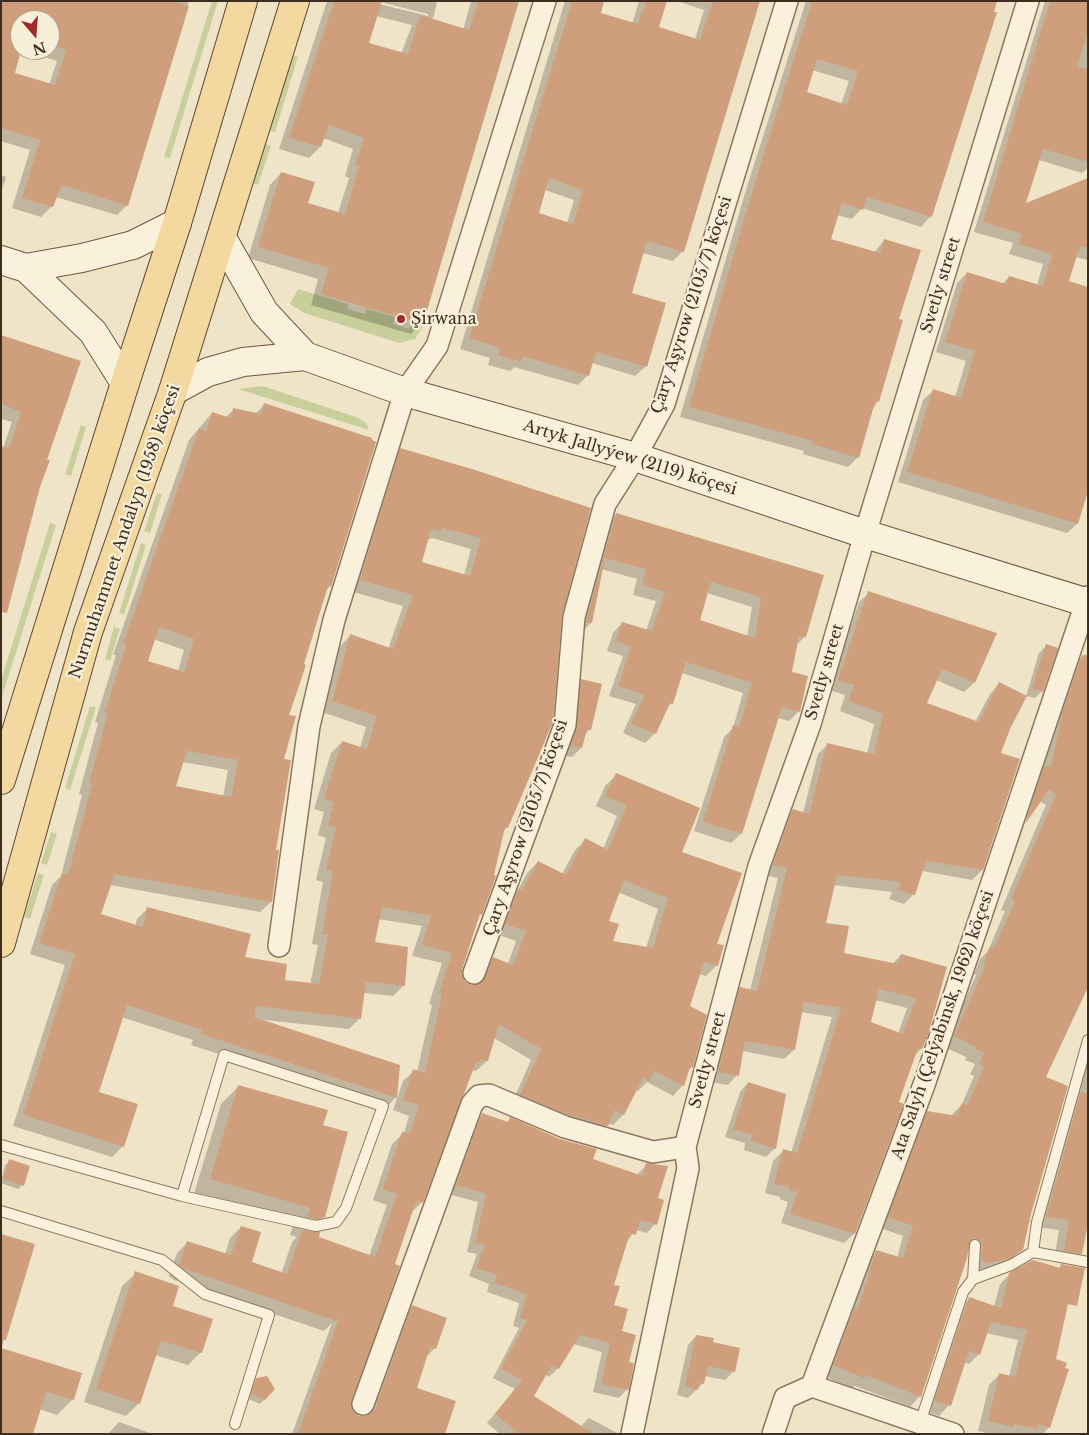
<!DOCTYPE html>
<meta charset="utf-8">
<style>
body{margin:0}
#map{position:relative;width:1089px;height:1435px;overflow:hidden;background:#f0e4c8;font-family:"Libre Baskerville",serif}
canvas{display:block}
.frame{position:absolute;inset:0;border:2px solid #3d2e20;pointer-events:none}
.north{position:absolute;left:10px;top:10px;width:50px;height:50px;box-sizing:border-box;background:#f7eed8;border:1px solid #ada18e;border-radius:50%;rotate:162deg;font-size:14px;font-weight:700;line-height:20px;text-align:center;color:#3d2e20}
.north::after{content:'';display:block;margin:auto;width:18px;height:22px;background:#9e2a2b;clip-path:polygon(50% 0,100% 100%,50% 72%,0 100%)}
</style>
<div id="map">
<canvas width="1089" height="1435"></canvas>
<div class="frame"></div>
<div class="north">N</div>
</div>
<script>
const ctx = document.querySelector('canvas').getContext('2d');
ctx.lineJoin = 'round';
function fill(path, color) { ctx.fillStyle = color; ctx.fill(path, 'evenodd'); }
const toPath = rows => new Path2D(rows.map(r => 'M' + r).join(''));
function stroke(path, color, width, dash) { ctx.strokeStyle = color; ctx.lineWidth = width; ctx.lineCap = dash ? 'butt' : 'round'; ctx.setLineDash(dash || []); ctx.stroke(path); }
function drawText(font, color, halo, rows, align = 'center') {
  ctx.font = font + ' "Libre Baskerville",serif'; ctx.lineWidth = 4.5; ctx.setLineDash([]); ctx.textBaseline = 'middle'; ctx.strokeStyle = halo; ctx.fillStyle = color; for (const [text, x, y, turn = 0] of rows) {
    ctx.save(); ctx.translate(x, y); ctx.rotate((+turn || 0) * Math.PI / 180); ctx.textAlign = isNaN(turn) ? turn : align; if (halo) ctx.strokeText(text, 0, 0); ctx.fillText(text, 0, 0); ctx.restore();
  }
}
fill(toPath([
 [212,1,218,1,170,158,164,157],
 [293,55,298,57,275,132,269,131],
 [265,144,271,146,258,185,253,183],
 [298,289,348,304,347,309,365,314,367,309,395,317,393,324,409,329,411,322,423,326,415,339,399,343,304,313,290,304],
 [263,386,359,418,367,424,369,430,238,389],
 [81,425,86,427,71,476,65,474],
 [157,493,162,494,150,533,144,531],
 [50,523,56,525,1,700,1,680],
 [141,543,146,545,124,615,119,613],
 [114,627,120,629,110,661,105,659],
 [90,706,96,707,70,790,65,788],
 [51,832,57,834,47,865,41,863],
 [38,873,44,875,30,919,24,917]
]), '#c9cf9b');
fill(toPath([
 [1,1,189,1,127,205,117,215,56,197,52,206,41,217,12,208,30,150,1,141,1,101,45,97,57,61,22,50,50,50,50,20,20,20,1,79],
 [327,1,375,1,375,3,428,16,428,14,376,1,437,1,434,16,431,20,463,30,471,1,518,1,422,323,411,334,311,305,318,279,248,258,270,185,281,173,307,204,338,213,349,178,345,176,353,149,323,138,320,147,309,158,279,149],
 [376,16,412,25,401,54,368,43],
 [565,1,603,1,599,13,632,24,639,1,666,1,657,27,695,39,704,10,677,1,758,1,683,251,673,261,642,253,630,294,646,366,635,376,592,363,588,375,578,385,514,367,510,371,488,365,490,358,460,349],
 [545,190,574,200,567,223,537,213],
 [806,1,996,1,931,216,921,227,862,208,852,219,837,215,829,239,874,253,884,240,898,320,878,401,874,405,858,457,848,467,803,454,804,451,680,417,745,193],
 [812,70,849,81,841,104,805,93],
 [1045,1,1088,1,1088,168,1082,173,1039,160,1024,205,1088,179,1088,260,1075,257,1067,282,1077,524,1067,533,898,482,923,400,933,391,955,397,966,361,936,352,957,283,967,273,1002,284,1009,277,1037,285,1043,264,1009,254,1013,243,974,232],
 [1,175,6,177,1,193],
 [1,336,45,460,1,614,1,447,3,448,12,422,1,419],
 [264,405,330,586,325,592,288,716,271,902,260,912,110,885,100,915,135,926,137,919,148,908,243,958,283,982,310,985,318,945,312,944,323,882,316,880,326,838,318,835,324,812,314,809,331,753,342,742,360,748,366,727,322,712,340,646,351,635,388,649,403,606,350,591,390,461,401,450,589,509,507,827,502,833,492,875,495,877,478,918,460,976,469,986,476,986,483,969,494,958,508,964,516,941,496,934,508,900,518,890,527,873,538,862,562,874,575,850,586,840,603,849,617,816,596,806,605,786,616,775,681,853,716,944,722,946,716,966,706,976,699,974,689,1007,692,1067,687,1071,683,1085,673,1096,647,1082,638,1091,636,1090,623,1115,613,1125,608,1123,596,1136,511,1105,531,1060,494,1038,487,1061,476,1071,472,1070,422,1202,411,1213,349,1406,353,1413,359,1417,365,1417,402,1317,412,1307,435,1348,425,1358,415,1389,443,1434,292,1434,332,1323,324,1331,174,1280,169,1276,177,1253,188,1242,225,1255,230,1238,241,1227,250,1263,281,1274,292,1242,297,1237,290,1235,293,1226,193,1197,221,1104,239,1086,322,1126,323,1217,308,1232,317,1238,369,1256,387,1205,373,1200,392,1144,404,1133,409,1116,393,1110,403,1081,414,1071,417,1072,432,1005,429,1004,442,963,412,956,422,926,378,919,373,943,404,985,393,996,364,993,360,1018,349,1029,255,1019,396,1097,386,1108,191,1045,193,1040,121,1017,97,1093,123,1146,112,1157,13,1126,65,965,30,954,52,885,61,876,82,795,79,794,98,723,95,722,116,655,113,655,189,440,212,413,225,418,234,409,255,414],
 [432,538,471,549,464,575,420,563,426,541],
 [153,639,184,650,178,671,146,662],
 [183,762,228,770,223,797,175,787],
 [618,892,658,909,646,948,611,942,608,922],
 [616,514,823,575,805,637,796,645,791,673,799,711,789,721,778,718,741,834,731,843,694,831,724,737,733,728,743,693,682,673,672,703,666,708,654,734,645,743,623,733,636,704,609,696,623,656,607,651,613,633,622,623,646,631,656,601,633,595,637,579,601,569,591,623,581,632,606,524],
 [707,593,752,607,747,637,698,621],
 [869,593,996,634,974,683,964,692,936,680,925,704,975,722,990,694,999,684,1009,729,1000,754,982,870,972,880,922,871,913,895,904,904,889,899,892,892,833,885,825,924,843,954,892,964,901,955,946,968,921,1049,914,1056,898,1103,902,1105,854,1234,844,1243,781,1223,788,1202,780,1199,780,1197,765,1193,773,1161,783,1151,791,1153,832,1017,801,1012,794,1050,784,1059,742,1051,737,1075,728,1085,709,1082,731,998,740,988,750,990,778,878,764,875,784,820,793,810,803,813,818,754,828,744,867,754,874,724,840,711,845,695,829,690,859,602],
 [875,1000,907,1008,898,1034,870,1023],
 [1046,646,1042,691,1035,698,1026,696,1039,653],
 [1085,654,1088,655,1088,984,1044,1078,1022,1249,1011,1260,979,1273,967,1247,920,1396,910,1407,855,1386,852,1388,823,1376,866,1262,877,1252,897,1258,903,1236,878,1227,917,1123,928,1113,952,1115,962,1104,974,1076,970,1074,975,1064,965,1060,966,1057,944,1047,976,975,974,974,980,959,988,951,1005,911,1001,910,1046,805,1040,801,1016,831,1034,779,1042,771,1052,725,1071,667],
 [582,681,590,729,584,736,581,748,572,757,562,755,573,690],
 [1088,1037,1088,1216,1081,1253,1070,1264,1054,1261,1059,1230,1036,1227],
 [748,1083,775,1148,766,1157,744,1150,745,1143,725,1137,740,1092],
 [482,1115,506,1123,510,1119,591,1160,637,1175,647,1164,657,1199,655,1224,647,1233,636,1230,626,1243,612,1285,613,1306,627,1363,627,1389,619,1398,593,1392,602,1352,573,1344,558,1368,549,1377,545,1374,532,1396,580,1427,589,1418,619,1434,500,1434,487,1423,515,1389,493,1378,519,1328,513,1326,519,1303,487,1292,489,1284,469,1276,477,1254,467,1252,478,1202,448,1194,474,1123],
 [10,1161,22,1185,18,1189,1,1183,5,1165],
 [1,1236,34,1245,1,1350,73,1399,57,1415,39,1409,1,1429],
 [1062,1265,1078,1295,1068,1305,1034,1295,1054,1360,1049,1427,1043,1434,990,1434,978,1431,989,1385,999,1375,1009,1377,1018,1340,986,1333,979,1354,969,1364,964,1362,949,1405,939,1416,925,1411,959,1309,969,1299,994,1307,1000,1284,1010,1274,1058,1269],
 [136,1273,171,1307,201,1352,188,1365,155,1355,139,1403,126,1416,84,1402,122,1286],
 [696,1336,711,1343,734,1371,725,1380,704,1376,703,1383,688,1398,677,1395,688,1345],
 [257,1379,274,1389,260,1404,248,1399,253,1384],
 [119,1422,153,1434,108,1434]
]), '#0003');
fill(toPath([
 [3,1,173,1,189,6,128,206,62,185,53,207,22,198,40,140,1,128,1,9],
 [20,20,50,20,50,45,66,50,55,85,15,73,21,50],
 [334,1,382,1,369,43,408,54,420,15,469,30,478,1,519,1,423,324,321,294,329,268,258,247,281,172,315,182,308,203,345,214,359,166,355,165,364,138,329,125,321,147,289,138],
 [572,1,604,1,601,13,638,24,646,1,667,1,659,27,700,40,713,1,760,1,684,252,647,241,632,293,666,303,647,367,596,352,589,376,523,356,521,362,498,355,500,348,469,338],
 [549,178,583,190,573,224,539,213],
 [812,1,997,1,994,12,997,12,932,217,867,197,863,210,842,203,831,239,880,253,884,239,921,250,899,319,903,320,879,402,877,401,873,409,859,458,812,444,813,441,689,407,755,182],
 [817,59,858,71,847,105,807,92],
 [1050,1,1088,1,1088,32,1077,66,1088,69,1088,162,1043,149,1026,203,1088,178,1088,248,1080,246,1069,281,1088,287,1088,491,1078,524,907,472,933,389,961,398,975,351,945,342,967,272,1006,284,1009,276,1043,286,1052,254,1019,244,1022,234,983,222],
 [1,335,81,361,47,460,50,460,40,487,7,613,1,612,1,446,9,448,21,412,1,404],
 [264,403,372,438,372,440,376,442,331,587,328,586,304,664,306,665,289,715,296,716,284,759,291,760,276,850,279,850,272,902,115,874,101,914,143,927,147,907,251,934,245,957,287,964,285,980,319,984,328,935,322,934,333,871,326,870,336,827,328,825,334,802,324,799,342,741,367,749,376,716,332,701,350,634,393,649,413,595,360,580,400,448,472,469,591,508,562,616,553,722,508,828,505,827,494,875,496,876,482,915,480,914,462,969,464,981,470,985,482,983,493,957,513,965,526,931,505,924,519,888,522,890,538,861,566,875,585,838,608,850,627,805,605,796,616,773,700,808,682,852,742,873,717,944,724,945,718,966,704,962,690,1006,707,1015,693,1068,690,1067,684,1086,655,1071,649,1081,643,1078,624,1115,615,1110,608,1126,569,1115,520,1095,541,1049,499,1024,488,1061,481,1059,480,1063,476,1062,423,1203,416,1201,395,1264,400,1266,351,1406,354,1412,359,1416,366,1416,375,1409,412,1305,447,1318,436,1349,430,1347,417,1388,456,1401,445,1434,298,1434,340,1315,336,1321,185,1269,179,1265,187,1241,231,1255,241,1226,261,1232,252,1262,287,1274,302,1230,320,1232,319,1237,375,1257,397,1194,383,1189,402,1132,410,1134,419,1105,403,1100,413,1069,425,1073,442,994,439,993,452,953,422,945,431,916,382,907,375,942,408,947,405,986,366,982,361,1019,256,1006,254,1017,400,1065,397,1098,201,1034,202,1030,127,1005,99,1092,138,1104,124,1147,23,1115,75,954,39,943,62,873,68,875,92,784,89,783,108,713,105,712,126,645,123,644,199,428,206,431,212,412,231,418,233,408,261,414],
 [442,528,481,538,470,576,422,562,431,529,441,532],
 [159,627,194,639,184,672,148,661],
 [187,751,238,760,231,797,176,786],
 [624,880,668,898,653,948,613,941,619,924,609,921],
 [616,513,824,575,806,637,799,636,792,672,808,676,800,712,782,707,742,834,703,822,733,725,739,727,752,683,686,662,673,704,670,703,656,734,631,724,645,695,618,686,631,646,616,641,622,622,652,631,665,592,642,585,646,569,605,558,592,623,586,622],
 [711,582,761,597,755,638,700,620],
 [868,591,997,633,975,683,942,669,927,703,979,722,999,682,1027,696,1010,729,1001,753,1020,759,983,870,926,861,915,895,898,890,901,882,837,875,826,923,849,926,844,953,898,964,901,954,947,967,927,1038,922,1049,918,1048,899,1102,904,1104,855,1234,790,1214,797,1192,789,1190,789,1187,774,1184,783,1149,797,1153,841,1008,804,1002,795,1050,745,1041,739,1076,718,1072,740,987,757,991,787,868,773,865,793,809,809,814,827,743,874,754,883,714,848,701,854,685,838,680],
 [879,989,916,998,903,1034,871,1022],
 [1046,644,1058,648,1043,692,1032,688],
 [1082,655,1088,657,1088,987,1046,1077,1068,1086,1031,1214,1023,1250,1008,1259,990,1263,981,1261,982,1245,979,1240,975,1238,970,1241,967,1258,921,1397,865,1375,864,1378,833,1365,855,1307,858,1309,876,1250,903,1258,913,1226,888,1217,927,1111,957,1116,962,1103,967,1105,984,1066,979,1064,984,1053,975,1049,976,1047,954,1036,986,964,983,963,990,947,994,948,1015,901,1011,899,1056,794,1049,790,1025,824,1044,767,1051,766,1062,714],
 [581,679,602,684,591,730,587,729,582,748,571,746,577,726],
 [748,1082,786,1094,776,1149,751,1141,753,1135,733,1129],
 [238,1085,328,1110,323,1125,348,1132,325,1217,316,1219,307,1217,310,1208,210,1179],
 [1081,1091,1088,1094,1088,1224,1082,1254,1064,1251,1069,1220,1046,1217],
 [482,1113,508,1122,510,1117,560,1139,597,1149,593,1159,643,1176,646,1163,668,1166,658,1198,664,1200,657,1225,640,1220,636,1235,630,1233,614,1285,620,1286,614,1305,628,1309,622,1331,636,1335,629,1362,634,1363,629,1390,601,1384,610,1343,580,1335,559,1369,552,1365,534,1396,594,1434,519,1434,495,1414,522,1380,501,1369,527,1320,520,1318,527,1294,494,1283,497,1275,476,1268,485,1245,475,1243,486,1194,456,1185],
 [9,1159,30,1166,24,1186,3,1179],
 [1,1234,35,1244,6,1340,1,1339],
 [1033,1260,1060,1268,1061,1264,1085,1268,1077,1306,1068,1304,1056,1359,1067,1363,1065,1368,1069,1369,1050,1428,1038,1424,1037,1429,1014,1424,1013,1427,988,1421,999,1373,1015,1377,1027,1330,991,1322,980,1355,969,1351,951,1406,934,1401,969,1297,1001,1308,1009,1273],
 [135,1271,179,1286,173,1306,213,1319,202,1353,161,1341,140,1404,96,1389],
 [696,1335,714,1338,713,1342,740,1348,735,1372,708,1366,704,1384,700,1383,698,1390,685,1386],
 [1,1348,82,1373,74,1400,46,1392,33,1434,1,1434],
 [267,1376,275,1389,265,1400,251,1394,256,1378]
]), '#cf9f7d');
const lane = toPath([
 [1,1145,182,1196,316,1226,336,1222,346,1208,383,1106,224,1055,182,1196],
 [1,1211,162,1260,205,1294,269,1315,235,1424],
 [1033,1252,1037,1222,1088,1040],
 [973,1279,975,1245],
 [920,1423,963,1292,973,1279,1011,1265,1033,1252,1088,1262]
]);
const street = toPath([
 [279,946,309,726,334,620,405,392,437,346,545,1],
 [474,973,565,725,574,617,605,504,635,457,664,404,787,1],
 [812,1386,953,1434],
 [363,1404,472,1104,479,1096,489,1095,565,1127,653,1152,685,1147,759,866,810,724,865,534,1028,1],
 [632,1434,688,1168,685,1147],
 [773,1434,785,1398,812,1386,925,1082,1088,597]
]);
const secondary = toPath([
 [222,238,264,312,305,356],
 [1,260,26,268,82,258,133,245,177,223],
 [26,268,93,332,125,383],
 [173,391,208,372,243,362,305,356,405,392,635,457,865,534,1088,603]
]);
const primary = toPath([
 [1,780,125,383,177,223,243,1],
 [1,943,88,632,173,391,295,1]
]);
stroke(lane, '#8d765c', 12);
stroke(street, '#8d765c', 24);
stroke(secondary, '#6f573f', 30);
stroke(primary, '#5b4430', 30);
stroke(lane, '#faf1dc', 10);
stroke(street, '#faf1dc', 21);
stroke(secondary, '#faf1dc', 28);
stroke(primary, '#f3d9a0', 28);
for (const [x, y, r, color] of [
 [401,319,5,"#9e2a2b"]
]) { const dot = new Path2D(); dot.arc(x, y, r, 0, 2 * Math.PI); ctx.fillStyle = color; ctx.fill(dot); stroke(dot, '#f7eed8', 2); }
drawText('16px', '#3d2e20', '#f7eed8', [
 ["Svetly street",941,285,-73],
 ["Çary Aşyrow (2105/7) köçesi",692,305,-72],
 ["Artyk Jallyýew (2119) köçesi",630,458,17],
 ["Nurmuhammet Andalyp (1958) köçesi",125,532,-71],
 ["Svetly street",825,672,-74],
 ["Çary Aşyrow (2105/7) köçesi",526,828,-71],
 ["Ata Salyh (Çelýabinsk, 1962) köçesi",943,1025,-71],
 ["Svetly street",708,1060,-75]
]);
drawText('16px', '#3d2e20', '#f7eed8', [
 ["Şirwana",411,319]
], 'left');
</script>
